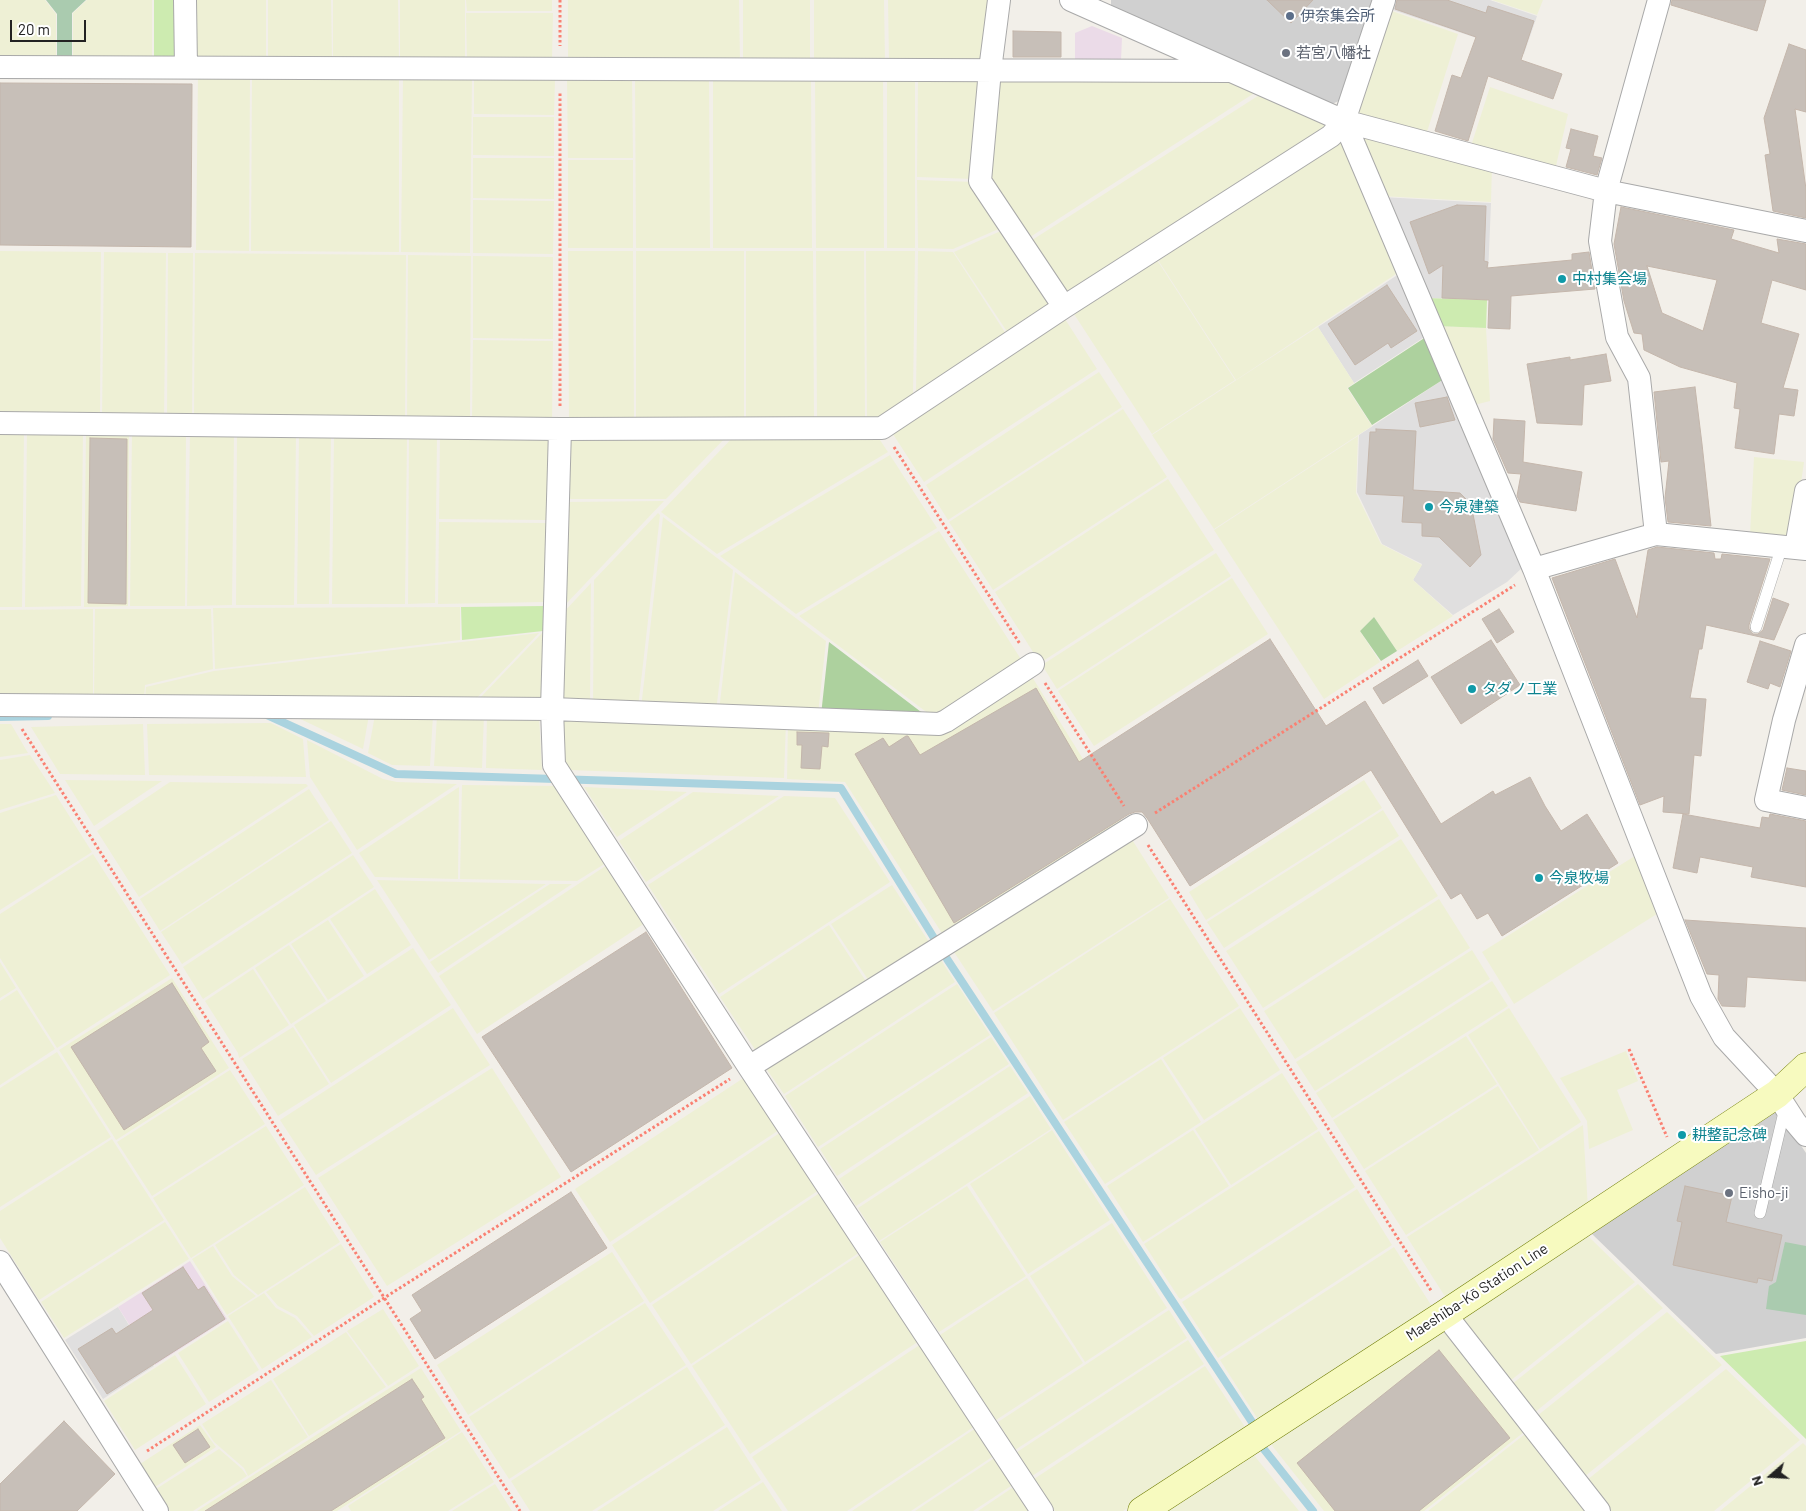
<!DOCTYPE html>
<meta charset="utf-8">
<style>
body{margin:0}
#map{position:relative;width:1806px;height:1511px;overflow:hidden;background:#f2efe9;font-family:Barlow,sans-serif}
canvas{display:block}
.north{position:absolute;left:1746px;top:1451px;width:50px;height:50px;-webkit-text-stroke:4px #fff;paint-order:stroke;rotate:251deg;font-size:14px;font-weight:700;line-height:20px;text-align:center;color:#222}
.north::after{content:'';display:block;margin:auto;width:18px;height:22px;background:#222;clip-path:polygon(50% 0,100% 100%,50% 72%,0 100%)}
.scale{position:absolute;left:10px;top:20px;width:76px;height:22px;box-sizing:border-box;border:2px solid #222;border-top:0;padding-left:6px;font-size:15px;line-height:18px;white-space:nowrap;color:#222;-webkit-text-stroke:4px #fff;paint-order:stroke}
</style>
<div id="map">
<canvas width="1806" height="1511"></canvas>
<div class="north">N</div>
<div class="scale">20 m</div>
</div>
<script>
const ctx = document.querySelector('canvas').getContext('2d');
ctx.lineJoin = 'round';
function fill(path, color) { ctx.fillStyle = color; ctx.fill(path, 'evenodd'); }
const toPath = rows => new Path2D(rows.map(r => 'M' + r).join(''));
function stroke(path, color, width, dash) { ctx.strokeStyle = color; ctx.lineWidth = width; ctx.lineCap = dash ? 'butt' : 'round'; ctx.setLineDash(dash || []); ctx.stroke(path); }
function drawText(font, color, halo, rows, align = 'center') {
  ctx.font = font + ' Barlow,"Noto Sans JP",sans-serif'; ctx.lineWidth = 4; ctx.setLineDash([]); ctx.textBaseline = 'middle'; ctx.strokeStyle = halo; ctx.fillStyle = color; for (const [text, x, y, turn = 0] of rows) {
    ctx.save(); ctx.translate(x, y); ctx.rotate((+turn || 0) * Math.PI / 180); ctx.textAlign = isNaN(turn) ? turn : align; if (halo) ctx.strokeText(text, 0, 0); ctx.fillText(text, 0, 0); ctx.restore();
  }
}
fill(toPath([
 [1390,0,1490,0,1537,16,1524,54,1387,8],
 [1382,197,1491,203,1487,300,1424,298],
 [1399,274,1426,336,1354,383,1318,327],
 [1444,379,1523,567,1507,582,1453,615,1413,580,1422,564,1382,544,1357,492,1359,435],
 [118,1307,154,1366,103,1399,65,1340]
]), '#e0dfdf');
fill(toPath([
 [1092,26,1122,38,1121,60,1075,60,1075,33],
 [190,1261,227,1319,155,1365,118,1307]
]), '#ebdbe8');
fill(toPath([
 [1111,0,1374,0,1341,100,1332,104,1111,6],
 [1776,1108,1806,1153,1806,1338,1716,1354,1592,1234]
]), '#d0d0d0');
fill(toPath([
 [0,0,45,0,56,14,56,59,0,59],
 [87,0,152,0,152,59,73,59,73,13],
 [194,0,266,0,266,59,194,59],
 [268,0,331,0,332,59,268,59],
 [333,0,398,0,399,59,333,59],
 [400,0,465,0,465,59,400,59],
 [466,0,552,0,552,11,467,11],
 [568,0,739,0,740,61,568,60],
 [743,0,810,0,810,61,743,61],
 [814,0,884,0,885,62,814,61],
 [888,0,991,0,983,63,889,62],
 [1492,0,1543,0,1537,15],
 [1386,9,1458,34,1426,135,1356,115],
 [466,13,553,13,552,59,467,59],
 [198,75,250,75,249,251,196,250],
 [252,76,399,77,399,252,251,251],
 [403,77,472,78,470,253,401,252],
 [635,77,709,77,710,248,636,248],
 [713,77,811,77,812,248,713,248],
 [815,77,883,77,884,248,816,248],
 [887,77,915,77,915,248,887,248],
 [997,77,1228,78,1256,92,1027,239,989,180],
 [474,78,555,79,554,115,474,114],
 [567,78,632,78,633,158,568,158],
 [918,79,981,79,974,179,917,177],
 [1490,87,1568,114,1555,170,1471,146],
 [1261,94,1331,125,1065,297,1029,242],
 [473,117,554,117,554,156,473,155],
 [1359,130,1492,165,1491,202,1381,196],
 [1343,140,1399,272,1236,380,1158,260],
 [473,158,554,158,554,199,473,198],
 [568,160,633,160,633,248,568,248],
 [917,180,975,182,1003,227,953,249,918,248],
 [473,200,554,201,553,254,473,253],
 [1005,229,1054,303,1008,333,954,252],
 [0,251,101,252,100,417,0,417],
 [568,251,633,251,634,421,569,421],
 [636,251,744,251,744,421,636,421],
 [746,251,813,251,814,421,746,421],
 [816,251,864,251,865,421,817,421],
 [866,251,915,251,913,395,874,421,867,421],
 [918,251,953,252,1006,334,916,393],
 [104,252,166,253,164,418,102,418],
 [168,253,193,253,192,419,167,418],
 [195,253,406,255,405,421,194,419],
 [408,255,471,256,470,421,407,421],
 [473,256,553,257,553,339,473,338],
 [1157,260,1235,380,1152,434,1074,314],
 [1065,319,1097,369,924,482,891,431],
 [1436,326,1486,328,1490,401,1470,406],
 [1318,327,1354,383,1347,388,1372,426,1214,529,1152,435],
 [473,340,553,341,552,422,472,421],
 [1099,372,1122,407,948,520,926,485],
 [1123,409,1167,477,993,590,949,522],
 [0,431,24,431,22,607,0,607],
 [27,431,83,431,81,606,25,607],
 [86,432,129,432,128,606,84,607],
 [132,432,186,433,185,606,130,606],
 [190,433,234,433,232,605,187,606],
 [237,433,296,434,294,605,236,605],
 [737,433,876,434,888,452,717,554,661,512],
 [299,434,331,435,329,604,297,604],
 [729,434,666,499,567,499,568,436],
 [334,435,407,435,405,604,332,604],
 [409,436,437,436,435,603,408,604],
 [440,436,549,437,546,520,439,519],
 [1358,436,1356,493,1381,544,1422,565,1413,580,1453,616,1397,651,1374,617,1360,631,1380,662,1324,699,1214,530],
 [890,455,937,528,796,614,720,556],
 [1754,457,1804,462,1793,538,1750,535],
 [1168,479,1214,550,1040,663,995,592],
 [664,501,564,606,566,502],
 [658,513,660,515,638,708,593,706,594,580],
 [663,517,733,570,716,711,641,708],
 [439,522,546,523,544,602,438,604],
 [939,531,1024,664,937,720,799,616],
 [1216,553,1231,576,1057,689,1042,665],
 [735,572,826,641,818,714,719,711],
 [1232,578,1268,634,1094,746,1058,691],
 [591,583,590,706,560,705,562,614],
 [460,607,460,640,215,669,213,608],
 [93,609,93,699,0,698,0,610],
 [95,609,211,609,213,669,145,685,144,699,94,700],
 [543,632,541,699,478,700],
 [539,633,475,700,145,699,146,687,214,671],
 [1029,672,1124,825,945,938,845,782,787,779,788,721,928,728],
 [290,714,369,715,363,749],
 [559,714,786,721,784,778,569,770,561,759],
 [375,715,433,715,430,766,392,765,368,753],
 [437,715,484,715,482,768,434,766],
 [487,715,539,715,542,770,486,768],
 [271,723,303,739,306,777,149,775,147,724],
 [0,724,11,724,28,753,0,757],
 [143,724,145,775,60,774,31,727],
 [307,740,383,779,397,782,457,784,357,850,310,777],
 [30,755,55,793,0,810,0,760],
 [65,780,162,781,94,826],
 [1364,780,1382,808,1206,920,1189,892],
 [170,782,306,784,308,786,139,897,97,831],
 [462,785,556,786,606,863,577,881,460,879],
 [459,787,458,879,375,877,359,853],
 [584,787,687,792,617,837],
 [309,789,329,820,160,931,140,899],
 [693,792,779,796,646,882,619,841],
 [56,795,92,852,0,910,0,813],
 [784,796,835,798,890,882,719,994,648,885],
 [1383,810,1399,836,1224,948,1207,922],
 [331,821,352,853,182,964,161,932],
 [1131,838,1169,898,993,1011,952,949],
 [1401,839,1438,896,1263,1008,1226,951],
 [93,854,170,975,57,1048,0,958,0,914],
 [1638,854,1660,912,1514,1004,1482,952],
 [353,855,374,887,203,999,183,967],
 [607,865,645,923,477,1034,439,976],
 [377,880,546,884,429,960],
 [550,884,572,884,438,973,430,962],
 [892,885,929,942,869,981,831,924],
 [375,889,411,945,367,974,330,919],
 [1170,899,1239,1006,1063,1120,994,1013],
 [1439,899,1470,948,1295,1059,1264,1011],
 [328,920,364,976,328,1000,291,944],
 [829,925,867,983,758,1054,720,997],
 [289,945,326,1001,291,1024,255,968],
 [413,948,451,1005,331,1083,294,1025],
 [1472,950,1490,979,1315,1091,1296,1062],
 [939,957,955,982,784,1094,765,1067],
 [0,962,16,988,0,998],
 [253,969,289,1025,239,1058,238,1053,205,1001],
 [172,978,229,1068,116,1140,59,1050],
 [1492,981,1508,1006,1332,1118,1316,1093],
 [957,984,990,1035,818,1147,785,1096],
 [17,990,55,1049,0,1085,0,1001],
 [453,1008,490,1065,316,1175,280,1120],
 [1240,1008,1280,1070,1204,1120,1163,1058],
 [1509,1008,1581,1122,1540,1149,1468,1035],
 [293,1027,329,1084,278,1116,242,1059],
 [1466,1036,1497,1084,1364,1169,1333,1120],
 [991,1037,1009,1064,837,1176,820,1149],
 [1626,1051,1638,1081,1617,1090,1633,1130,1589,1149,1587,1121,1560,1078],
 [57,1052,111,1137,0,1207,0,1088],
 [1161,1059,1201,1122,1105,1184,1064,1122],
 [1010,1066,1028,1093,856,1206,839,1179],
 [492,1068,561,1177,387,1286,318,1178],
 [230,1070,265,1124,152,1196,117,1142],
 [1282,1073,1318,1129,1231,1185,1195,1129],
 [745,1077,779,1130,610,1242,575,1189],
 [1498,1086,1539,1150,1406,1235,1365,1171],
 [1030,1096,1051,1129,879,1241,858,1208],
 [1583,1125,1588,1208,1446,1298,1407,1237],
 [266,1126,304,1185,191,1258,153,1198],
 [1052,1130,1110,1220,1028,1274,970,1184],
 [1193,1130,1229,1186,1143,1242,1107,1186],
 [1319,1131,1355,1187,1181,1299,1179,1298,1144,1244],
 [781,1132,819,1190,650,1303,612,1245],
 [112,1139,164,1220,39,1300,0,1238,0,1211],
 [967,1186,1026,1276,939,1332,880,1242],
 [305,1187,340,1242,258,1295,234,1275,215,1245],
 [1357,1189,1392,1245,1218,1358,1182,1302],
 [821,1192,860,1252,691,1364,652,1305],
 [165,1222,189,1259,64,1338,41,1302],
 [1112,1223,1167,1308,1085,1362,1030,1276],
 [1588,1236,1635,1282,1510,1381,1462,1319],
 [341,1244,374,1297,314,1336,297,1316,278,1306,266,1292],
 [213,1246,232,1276,256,1296,227,1315,192,1259],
 [1394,1247,1433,1308,1259,1421,1220,1360],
 [612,1252,644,1301,468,1415,437,1365],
 [861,1254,919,1341,750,1454,692,1366],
 [1027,1278,1083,1363,996,1420,940,1335],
 [1638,1284,1663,1308,1534,1413,1512,1384],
 [264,1293,276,1308,295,1318,312,1337,262,1369,228,1316],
 [645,1303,686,1365,509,1479,469,1417],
 [383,1309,419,1366,388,1386,347,1331],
 [1169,1310,1187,1338,1015,1450,998,1422],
 [1667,1312,1722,1365,1584,1477,1537,1416],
 [228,1321,259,1370,209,1402,178,1353],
 [1443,1329,1524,1432,1424,1511,1324,1511,1270,1443],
 [346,1332,386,1387,309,1436,273,1379],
 [1188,1340,1204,1364,1032,1476,1017,1452],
 [921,1344,975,1426,847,1511,788,1511,752,1457],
 [175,1355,206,1404,135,1450,104,1401],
 [1205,1366,1247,1430,1123,1511,1055,1511,1034,1479],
 [687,1367,725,1425,592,1511,530,1511,511,1481],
 [421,1368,461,1431,337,1511,197,1511],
 [1726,1369,1800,1440,1714,1511,1611,1511,1587,1480],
 [271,1380,308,1437,248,1476,244,1468,214,1442,202,1424],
 [200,1425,216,1447,155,1487,140,1464],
 [727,1427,761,1480,713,1511,597,1511],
 [976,1428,995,1455,911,1511,852,1511],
 [462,1432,494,1482,448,1511,351,1511,348,1506],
 [1525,1434,1586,1511,1428,1511],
 [1803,1443,1806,1446,1806,1511,1720,1511],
 [219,1449,242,1469,247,1476,193,1511,170,1511,156,1489],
 [1253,1454,1299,1511,1163,1511],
 [996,1457,1014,1484,973,1511,915,1511],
 [763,1482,782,1511,718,1511],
 [495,1484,512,1511,452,1511],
 [1015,1486,1032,1511,978,1511]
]), '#eef0d5');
fill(toPath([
 [154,0,178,0,178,59,154,59],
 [1425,298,1487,300,1486,328,1436,326],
 [544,606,543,631,462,640,461,607],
 [1806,1341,1806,1439,1720,1356]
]), '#cdebb0');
fill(toPath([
 [1426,337,1444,379,1372,425,1348,388],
 [1374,617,1397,651,1381,661,1360,631],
 [829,642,929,718,821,715]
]), '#add19e');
fill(toPath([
 [46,0,86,0,72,13,72,58,57,58,57,14],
 [1785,1242,1806,1246,1806,1315,1766,1309,1769,1286,1776,1282]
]), '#aacbaf');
stroke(toPath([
 [267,715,396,774,841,788,947,959,1252,1422],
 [0,717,48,716],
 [1259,1443,1313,1511]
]), '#aad3df', 8);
const building = toPath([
 [1267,0,1313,0,1291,23,1267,0],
 [1397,0,1447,0,1486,13,1488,6,1534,21,1521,60,1562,74,1553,99,1488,76,1468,141,1435,131,1452,75,1461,78,1476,37,1395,9,1397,0],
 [1672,0,1766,0,1757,31,1671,5,1672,0],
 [1013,31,1061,32,1061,57,1013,57,1013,31],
 [1789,44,1806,50,1806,112,1795,109,1806,189,1806,218,1773,211,1765,155,1770,154,1764,118,1789,44],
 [0,83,192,84,191,247,0,245,0,83],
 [1571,129,1598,136,1593,156,1602,158,1597,175,1566,167,1571,149,1566,148,1571,129],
 [1457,205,1486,206,1484,261,1488,262,1487,268,1572,260,1572,254,1589,252,1595,289,1511,296,1510,329,1488,328,1489,300,1442,298,1443,265,1429,274,1410,222,1457,205],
 [1621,207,1734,230,1731,239,1779,253,1777,239,1806,244,1806,290,1772,280,1761,323,1799,334,1783,388,1798,390,1794,416,1779,414,1774,454,1735,448,1740,409,1734,408,1737,383,1680,367,1644,350,1642,334,1634,333,1624,301,1614,244,1621,207],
 [1647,266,1717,280,1703,331,1662,313,1647,266],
 [1387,285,1417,331,1391,348,1388,343,1355,365,1328,324,1387,285],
 [1606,354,1611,381,1584,385,1582,425,1537,423,1527,364,1570,357,1570,360,1606,354],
 [1695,387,1702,444,1711,526,1668,522,1665,498,1669,461,1661,462,1654,392,1695,387],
 [1447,397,1455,420,1420,427,1415,403,1447,397],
 [1494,419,1525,421,1523,462,1582,472,1576,511,1520,502,1517,496,1521,474,1508,473,1493,439,1494,419],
 [1376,429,1416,431,1413,490,1460,493,1471,504,1481,555,1470,567,1439,537,1422,536,1422,523,1402,522,1404,496,1366,494,1370,432,1376,432,1376,429],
 [90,438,127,439,126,604,88,603,90,438],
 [1657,547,1714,553,1715,559,1721,559,1722,554,1770,559,1749,625,1749,629,1753,634,1758,634,1763,630,1773,598,1789,604,1774,640,1706,625,1702,649,1699,649,1690,698,1706,699,1701,756,1694,755,1689,814,1663,812,1664,796,1640,805,1552,578,1615,559,1637,618,1648,550,1657,547],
 [1499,609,1514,632,1497,643,1482,619,1499,609],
 [1270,639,1326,726,1365,701,1441,824,1493,791,1495,795,1530,777,1545,806,1561,831,1587,814,1618,863,1502,936,1488,913,1477,919,1461,893,1451,899,1371,770,1190,886,1147,818,1142,812,1135,812,1129,814,954,923,855,754,883,738,889,747,906,736,908,736,920,755,1036,688,1079,762,1270,639],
 [1491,640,1520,685,1461,724,1431,677,1491,640],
 [1760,641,1791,651,1780,687,1770,683,1768,689,1747,682,1760,641],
 [1418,660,1428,676,1383,704,1373,688,1418,660],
 [797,732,829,733,828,747,822,746,820,769,801,768,802,745,797,745,797,732],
 [1787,768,1806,771,1806,795,1782,790,1787,768],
 [1683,814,1760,828,1762,817,1769,818,1770,814,1806,821,1806,887,1751,877,1753,867,1700,857,1697,873,1673,868,1683,814],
 [1685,920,1806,928,1806,981,1747,977,1745,1007,1722,1006,1718,999,1719,975,1707,974,1685,920],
 [646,932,732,1068,571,1172,482,1037,646,932],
 [172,983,209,1042,201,1048,216,1071,124,1130,71,1047,172,983],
 [1685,1186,1732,1196,1726,1222,1782,1235,1772,1281,1758,1278,1757,1283,1673,1265,1682,1222,1677,1221,1685,1186],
 [571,1192,607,1248,435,1359,410,1319,422,1311,412,1295,571,1192],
 [183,1267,198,1290,204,1286,225,1319,107,1394,78,1349,112,1328,116,1334,153,1310,142,1293,183,1267],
 [1439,1350,1510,1438,1419,1511,1335,1511,1297,1463,1439,1350],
 [412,1379,424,1397,421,1399,445,1438,331,1511,205,1511,412,1379],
 [64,1421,115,1474,77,1511,0,1511,0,1484,64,1421],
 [198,1429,210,1447,185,1463,173,1445,198,1429]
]);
fill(building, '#c7bfb8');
stroke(building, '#c4b6ab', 1);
const lane = toPath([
 [1756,627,1782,546],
 [1760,1213,1785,1108]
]);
const street = toPath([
 [185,0,186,67],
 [999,0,990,70,980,181,1064,307],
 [1071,0,1344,121,1606,191,1806,231],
 [0,67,1230,71],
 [1344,121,1534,569,1701,996,1724,1037,1777,1094,1795,1122,1806,1135],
 [0,423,560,429,882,428,1064,307,1331,136,1344,121,1384,0],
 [560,429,552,709,554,765,749,1067,1042,1511],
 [1656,534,1639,378,1617,337,1600,241,1606,191,1659,0],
 [1796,547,1806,491],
 [1534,569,1656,534,1806,549],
 [1806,645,1784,720,1766,800,1806,808],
 [0,705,552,709,939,724,946,721,1033,664],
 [749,1067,1136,825],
 [0,1262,157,1511],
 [1445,1314,1599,1511]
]);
const secondary = toPath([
 [1142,1511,1445,1314,1777,1094,1806,1067]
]);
stroke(lane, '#a9a9a9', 12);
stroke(street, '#a9a9a9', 24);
stroke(secondary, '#707d05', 29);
stroke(toPath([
 [560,0,560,46],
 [560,406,560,93],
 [894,447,1020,644],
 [1045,683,1124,806],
 [22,729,520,1511],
 [1155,813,1515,585],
 [1148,845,1432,1292],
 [1629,1049,1667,1137],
 [147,1451,384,1298,730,1079]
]), '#fa8072', 3, [2.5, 2.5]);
stroke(lane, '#fff', 11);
stroke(street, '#fff', 22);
stroke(secondary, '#f7fabf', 28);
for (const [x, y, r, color] of [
 [1290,16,5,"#5c6f8a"],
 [1286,53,5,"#6b7280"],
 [1562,279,5,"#0f9aa8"],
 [1429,507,5,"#0f9aa8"],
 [1472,689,5,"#0f9aa8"],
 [1539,878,5,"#0f9aa8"],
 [1682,1135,5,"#0f9aa8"],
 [1729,1193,5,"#6b7280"]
]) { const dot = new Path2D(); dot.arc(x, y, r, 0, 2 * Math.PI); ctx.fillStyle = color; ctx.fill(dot); stroke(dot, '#fff', 2); }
drawText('15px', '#4e5e75', '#fff', [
 ["伊奈集会所",1300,16]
], 'left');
drawText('15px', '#5b616d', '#fff', [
 ["若宮八幡社",1296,53],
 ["Eisho-ji",1739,1193]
], 'left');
drawText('15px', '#0d838f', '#fff', [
 ["中村集会場",1572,279],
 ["今泉建築",1439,507],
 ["タダノ工業",1482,689],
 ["今泉牧場",1549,878],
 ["耕整記念碑",1692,1135]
], 'left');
drawText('15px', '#222', '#fff', [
 ["Maeshiba-Kō Station Line",1477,1292,-33]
]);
</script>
